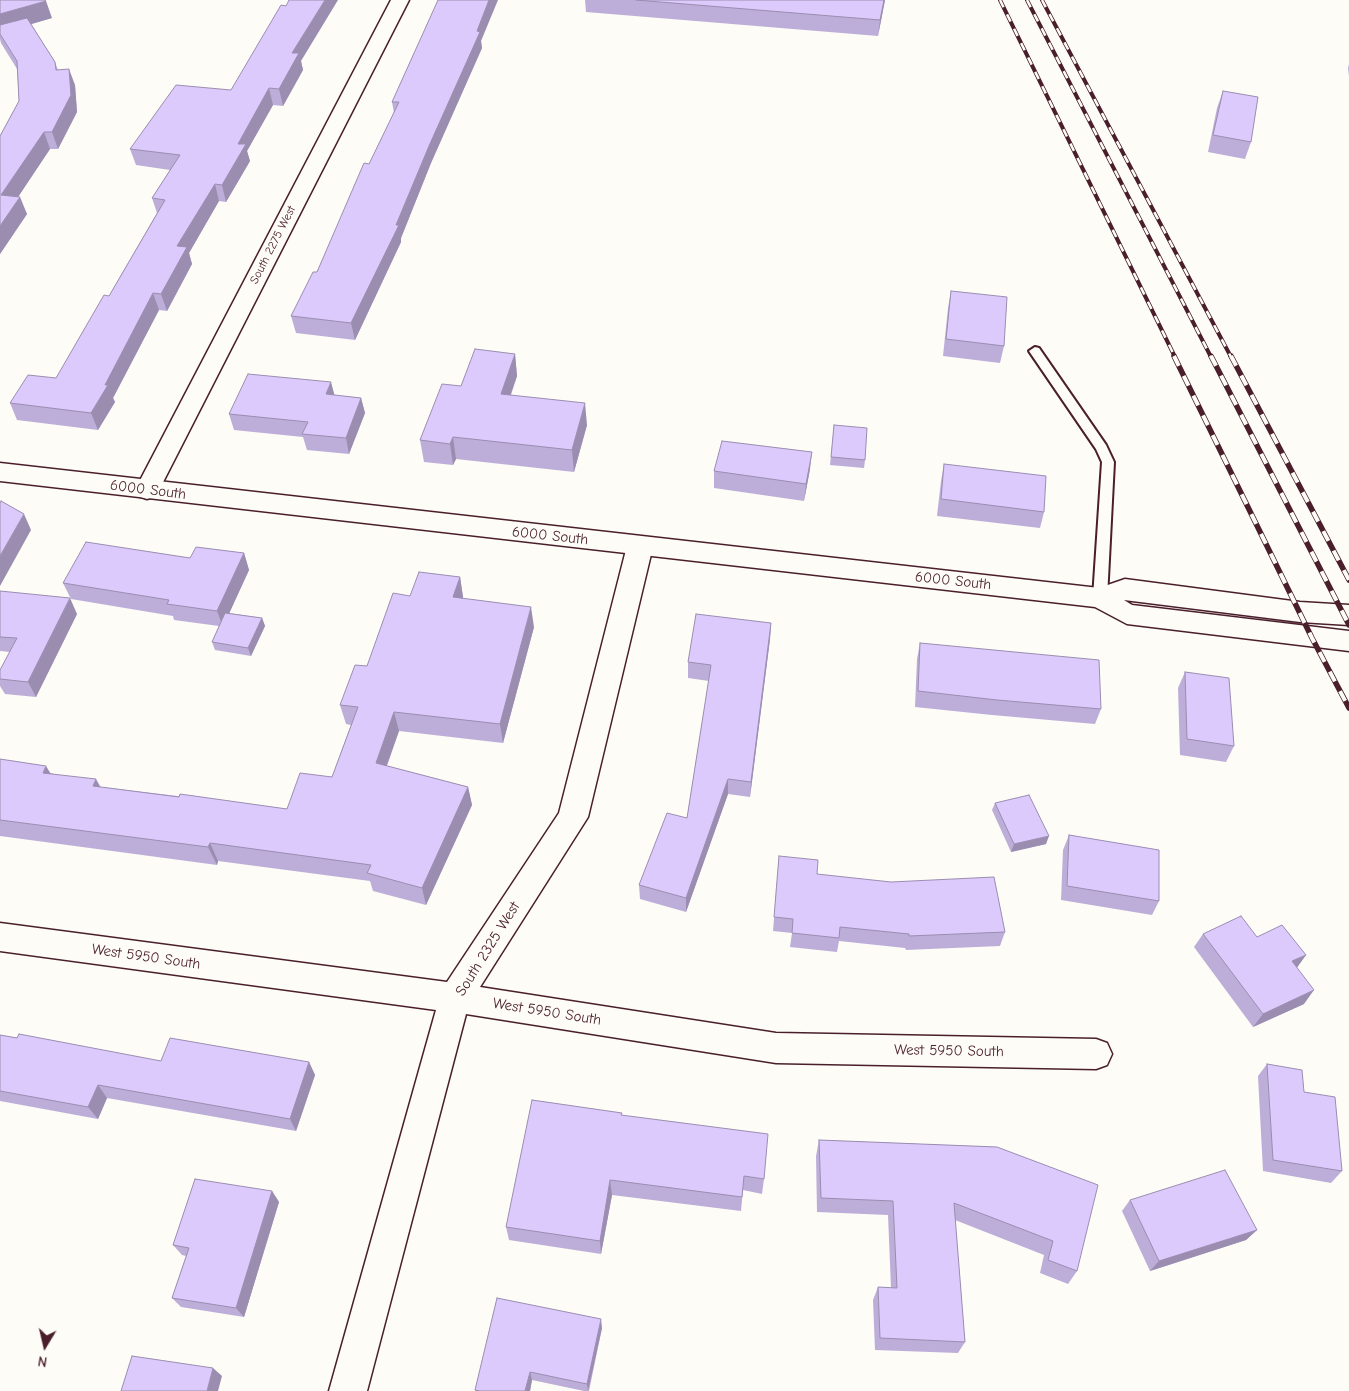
<!DOCTYPE html>
<style>
body{margin:0}
#map{position:relative;width:1349px;height:1391px;overflow:hidden;background:#fdfcf7;font-family:"Comic Neue",sans-serif}
canvas{display:block}
.north{position:absolute;left:20px;top:1321px;width:50px;height:50px;-webkit-text-stroke:4px #fdfcf7;paint-order:stroke;rotate:189deg;font-size:14px;font-weight:700;line-height:20px;text-align:center;color:#4a1f2b}
.north::after{content:'';display:block;margin:auto;width:18px;height:22px;background:#4a1f2b;clip-path:polygon(50% 0,100% 100%,50% 72%,0 100%)}
</style>
<div id="map">
<canvas width="1349" height="1391"></canvas>
<div class="north">N</div>
</div>
<script>
const ctx = document.querySelector('canvas').getContext('2d');
ctx.lineJoin = 'round';
const toPath = rows => new Path2D(rows.map(r => 'M' + r).join(''));
function stroke(path, color, width, dash) { ctx.strokeStyle = color; ctx.lineWidth = width; ctx.lineCap = dash ? 'butt' : 'round'; ctx.setLineDash(dash || []); ctx.stroke(path); }
function fill(path, color) { ctx.fillStyle = color; ctx.fill(path, 'evenodd'); }
function drawText(font, color, halo, rows, align = 'center') {
  ctx.font = font + ' "Comic Neue",sans-serif'; ctx.lineWidth = 5; ctx.setLineDash([]); ctx.textBaseline = 'middle'; ctx.strokeStyle = halo; ctx.fillStyle = color; for (const [text, x, y, turn = 0] of rows) {
    ctx.save(); ctx.translate(x, y); ctx.rotate((+turn || 0) * Math.PI / 180); ctx.textAlign = isNaN(turn) ? turn : align; if (halo) ctx.strokeText(text, 0, 0); ctx.fillText(text, 0, 0); ctx.restore();
  }
}
const service = toPath([
 [1035,347,1039,348,1106,445,1114,462,1107,598,1100,603,1093,598,1102,462,1096,449,1029,351,1035,347]
]);
const minor = toPath([
 [391,0,409,0,159,490,156,496,147,499,138,496,135,490,391,0],
 [640,537,649,539,653,546,588,817,480,987,776,1033,1096,1039,1107,1043,1112,1054,1107,1065,1096,1069,776,1063,466,1014,367,1391,329,1391,436,1010,0,951,0,923,447,982,559,813,627,546,631,539,640,537]
]);
const tertiary = toPath([
 [0,463,1099,588,1125,579,1300,602,1349,605,1349,625,1300,622,1124,600,1132,605,1349,631,1349,651,1127,624,1095,607,0,481,0,463]
]);
stroke(service, '#4a1f2b', 4);
stroke(minor, '#4a1f2b', 3);
stroke(tertiary, '#4a1f2b', 3);
fill(service, '#fdfcf7');
fill(minor, '#fdfcf7');
fill(tertiary, '#fdfcf7');
const railFar1 = toPath([
 [1000,0,1175,357],
 [1027,0,1211,357],
 [1042,0,1231,357]
]);
const rail = toPath([
 [1174,356,1312,638,1349,708],
 [1211,356,1349,625],
 [1231,356,1349,580]
]);
stroke(railFar1, '#4a1f2b', 4);
stroke(rail, '#4a1f2b', 5.5);
stroke(railFar1, '#fdfcf7', 2.5, [8]);
stroke(rail, '#fdfcf7', 4, [11]);
fill(toPath([
 [0,0,52,18,31,24,55,62,58,70,75,85,77,112,58,149,50,149,18,197,27,214,0,254,0,136,19,101,17,69,1,43,0,39],
 [585,0,885,0,878,36,586,12],
 [481,41,482,48,431,163,401,238,401,242,355,340,296,333,291,316,317,272,394,113,392,102],
 [301,61,303,70,283,106,273,105,247,151,250,161,226,202,219,201,189,253,192,264,167,311,159,310,113,398,115,402,98,430,17,420,10,403,56,378,109,296,157,213,152,198,170,170,136,165,130,149,231,90],
 [1349,64,1349,76,1348,68],
 [1223,91,1251,142,1245,159,1208,152,1217,108],
 [951,291,1004,346,1000,363,943,356,948,308],
 [515,354,517,376,511,395,587,425,574,472,456,459,453,465,424,462,420,440,461,386],
 [334,395,361,398,365,413,349,454,307,450,303,437,234,430,229,414],
 [834,425,865,460,864,468,830,465],
 [944,464,1044,512,1040,528,937,516,941,481],
 [810,469,804,501,714,488,714,471],
 [244,553,249,570,229,613,262,618,265,626,251,656,215,650,212,642,219,626,174,620,173,616,71,599,63,583,190,558],
 [460,577,463,597,463,598,534,627,503,743,399,731,387,766,468,787,472,805,426,905,373,891,370,881,218,861,217,865,0,836,0,759,101,787,287,809,332,777,351,725,346,724,340,705,367,666,410,596],
 [0,591,77,614,36,697,5,694,0,686,0,670,10,652,0,651],
 [771,623,770,639,750,797,728,794,686,912,640,899,639,885,687,818,709,681,688,678,688,662],
 [920,643,1101,709,1095,724,992,715,915,707,917,659],
 [1185,672,1234,746,1226,762,1180,755,1178,688],
 [995,803,1046,844,1011,852,992,810],
 [1069,835,1159,901,1152,915,1061,900,1063,850],
 [779,856,817,874,1005,932,1000,946,906,950,905,948,839,941,837,952,790,947,792,933,773,931],
 [1203,934,1257,937,1306,955,1297,967,1304,1004,1253,1027,1194,947],
 [0,1035,161,1061,309,1062,315,1075,296,1131,107,1098,98,1119,0,1101],
 [1267,1064,1304,1092,1342,1171,1331,1183,1263,1171,1258,1076],
 [622,1115,764,1179,762,1194,743,1190,741,1211,612,1195,601,1254,509,1240,506,1227],
 [819,1140,997,1147,1077,1271,1068,1284,1040,1273,1044,1255,955,1220,965,1342,958,1353,875,1350,873,1300,878,1287,891,1288,888,1215,817,1212,816,1156],
 [272,1191,279,1202,244,1317,181,1307,172,1298,186,1256,182,1255,173,1245],
 [1130,1200,1257,1230,1246,1240,1150,1271,1122,1211],
 [602,1328,589,1391,584,1391,532,1380,530,1391,475,1391,475,1390]
]), '#bdaed9');
fill(toPath([
 [325,0,338,0,301,61,303,70,283,106,279,89,292,53],
 [489,0,498,0,481,41,482,48,431,163,401,238,401,242,355,340,351,323,396,225],
 [884,0,885,0,878,36,880,20],
 [46,1,52,18,1,33,0,30,0,14],
 [69,69,75,85,77,112,58,149,52,132],
 [269,88,273,105,247,151,250,161,226,202,222,185,238,144],
 [44,132,50,149,8,212,1,195],
 [215,184,219,201,189,253,192,264,167,311,161,294,177,246],
 [20,197,27,214,0,254,0,226],
 [153,293,159,310,113,398,115,402,98,430,91,413,105,385],
 [515,354,517,376,503,416,501,394],
 [331,382,335,397,326,394],
 [361,398,365,413,349,454,346,438],
 [585,403,587,425,574,472,572,450],
 [453,437,456,459,453,465,450,444],
 [812,452,810,469,804,501,806,484],
 [24,514,31,530,0,586,0,556],
 [244,553,249,570,223,627,217,611],
 [460,577,463,597,457,617,453,597],
 [70,598,77,614,36,697,28,682],
 [531,607,534,627,503,743,500,724],
 [262,618,265,626,251,656,248,648],
 [771,623,770,639,750,797,751,782],
 [394,712,399,731,381,781,376,763],
 [46,766,57,784,43,773],
 [96,779,106,797,93,786],
 [728,779,728,794,686,912,686,898],
 [468,787,472,805,426,905,422,888],
 [1049,836,1046,844,1011,852,1014,844],
 [210,843,218,861,217,865,208,847],
 [1306,955,1296,969,1292,961],
 [1314,990,1304,1004,1253,1027,1263,1014],
 [309,1062,315,1075,296,1131,290,1119],
 [98,1085,107,1098,98,1119,88,1107],
 [610,1180,612,1195,601,1254,600,1241],
 [272,1191,279,1202,244,1317,236,1308],
 [1257,1230,1246,1240,1150,1271,1159,1261],
 [601,1319,602,1328,588,1391,587,1384],
 [213,1368,222,1376,218,1391,207,1391],
 [530,1372,532,1380,530,1391,525,1391]
]), '#9a8db0');
const building = toPath([
 [0,0,45,0,46,1,0,14,0,0],
 [289,0,325,0,292,53,299,53,279,89,269,88,238,144,246,144,222,185,215,184,177,246,187,247,161,294,153,293,105,385,108,385,91,413,10,403,28,375,56,378,104,295,109,296,165,200,152,198,180,155,130,149,176,85,231,90,281,5,286,6,289,0],
 [438,0,489,0,477,31,480,32,429,146,396,225,399,225,351,323,291,316,313,272,317,272,364,163,369,164,399,102,392,102,438,0],
 [636,0,884,0,880,20,636,0],
 [27,18,55,62,56,70,69,69,71,95,52,132,44,132,1,195,20,197,0,226,0,136,19,101,17,61,0,34,0,25,27,18],
 [1223,91,1258,97,1251,142,1213,135,1223,91],
 [951,291,1007,297,1004,346,946,339,951,291],
 [475,349,515,354,501,394,585,403,572,450,453,437,450,444,420,440,442,384,461,386,475,349],
 [248,374,331,382,326,394,361,398,346,438,302,434,308,422,229,414,248,374],
 [834,425,867,428,865,460,831,457,834,425],
 [722,441,812,452,806,484,714,471,722,441],
 [944,464,1046,476,1044,512,941,499,944,464],
 [1,501,24,514,0,556,0,503,1,501],
 [86,542,190,558,196,547,244,553,217,611,167,604,169,600,63,583,86,542],
 [419,572,460,577,453,597,531,607,500,724,394,712,376,763,468,787,422,888,367,873,371,865,210,843,208,847,0,820,0,759,46,766,43,773,96,779,93,786,179,797,180,794,287,809,300,773,332,777,358,707,340,705,355,665,367,666,393,593,410,596,419,572],
 [0,591,70,598,28,682,0,679,0,670,17,638,0,637,0,591],
 [225,613,262,618,248,648,212,642,225,613],
 [696,614,771,623,751,782,728,779,686,898,639,885,667,813,687,818,711,665,688,662,696,614],
 [920,643,1099,660,1101,709,997,700,918,691,920,643],
 [1185,672,1229,678,1234,746,1187,739,1185,672],
 [1029,795,1049,836,1014,844,995,803,1029,795],
 [1069,835,1159,850,1159,901,1067,886,1069,835],
 [779,856,818,860,817,874,891,882,994,877,1005,932,909,936,909,934,840,927,839,938,792,933,793,919,774,917,779,856],
 [1241,916,1257,937,1282,925,1306,955,1292,961,1314,990,1263,1014,1203,934,1241,916],
 [19,1034,161,1061,170,1038,309,1062,290,1119,98,1085,88,1107,0,1091,0,1035,17,1038,19,1034],
 [1267,1064,1302,1070,1304,1092,1335,1097,1342,1171,1273,1160,1267,1064],
 [532,1100,622,1113,621,1115,768,1134,764,1179,744,1176,742,1197,610,1180,600,1241,506,1227,532,1100],
 [819,1140,997,1147,1098,1185,1077,1271,1048,1260,1053,1241,954,1203,965,1342,880,1338,878,1287,897,1288,893,1201,821,1198,819,1140],
 [1225,1170,1257,1230,1159,1261,1130,1200,1225,1170],
 [195,1179,272,1191,236,1308,172,1298,189,1248,173,1245,195,1179],
 [497,1298,601,1319,587,1384,530,1372,525,1391,480,1391,475,1390,497,1298],
 [132,1356,213,1368,207,1391,121,1391,132,1356]
]);
fill(building, '#dccafc');
stroke(building, '#9a8db0', 1);
drawText('12px', '#4a1f2b', '#fdfcf7', [
 ["South 2275 West",273,245,-63]
]);
drawText('15px', '#4a1f2b', '#fdfcf7', [
 ["6000 South",148,490,7],
 ["6000 South",550,536,6],
 ["6000 South",953,581,6],
 ["South 2325 West",488,949,-58],
 ["West 5950 South",146,957,8],
 ["West 5950 South",547,1012,9],
 ["West 5950 South",949,1051,1]
]);
</script>
